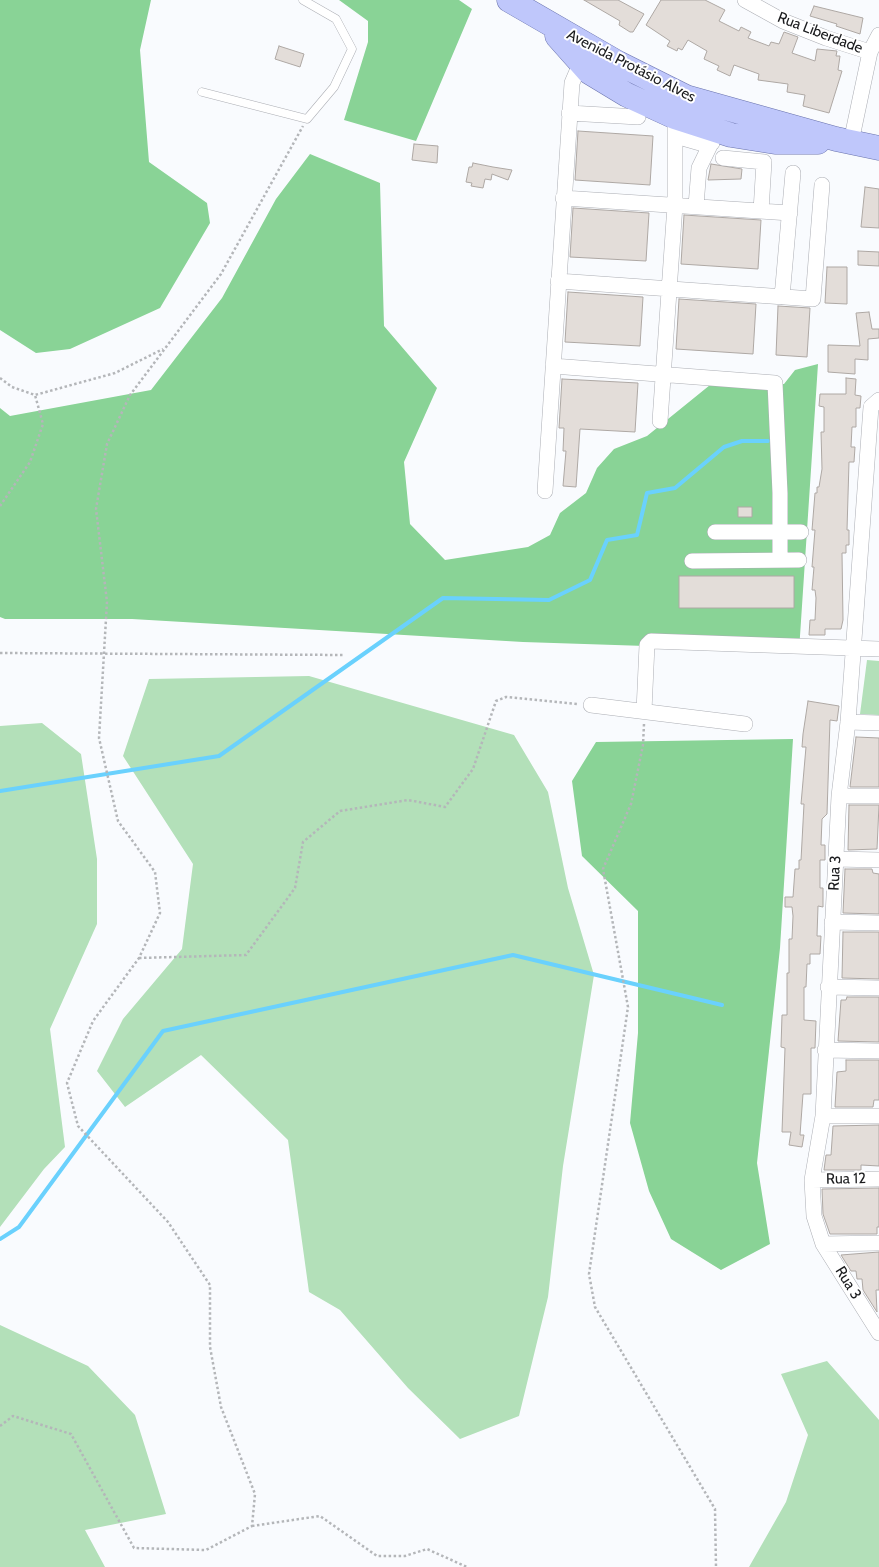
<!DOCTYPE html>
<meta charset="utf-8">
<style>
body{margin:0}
canvas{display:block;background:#f9fbfe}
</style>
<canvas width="879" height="1567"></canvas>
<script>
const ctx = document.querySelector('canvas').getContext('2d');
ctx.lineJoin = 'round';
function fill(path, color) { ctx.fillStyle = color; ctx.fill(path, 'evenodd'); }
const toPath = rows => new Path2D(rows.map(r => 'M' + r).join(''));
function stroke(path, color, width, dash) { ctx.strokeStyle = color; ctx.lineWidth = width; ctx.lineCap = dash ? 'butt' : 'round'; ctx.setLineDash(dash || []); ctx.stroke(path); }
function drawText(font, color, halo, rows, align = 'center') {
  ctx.font = font + ' Cabin,sans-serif'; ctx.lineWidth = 4; ctx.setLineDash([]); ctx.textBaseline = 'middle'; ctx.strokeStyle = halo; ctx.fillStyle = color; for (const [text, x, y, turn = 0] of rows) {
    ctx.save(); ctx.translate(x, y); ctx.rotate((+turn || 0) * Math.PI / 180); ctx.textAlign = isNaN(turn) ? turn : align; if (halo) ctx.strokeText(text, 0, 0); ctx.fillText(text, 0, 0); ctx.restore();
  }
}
fill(toPath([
 [867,660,879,661,879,715,860,714],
 [309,676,514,735,548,792,568,888,594,975,563,1166,548,1297,519,1416,460,1439,408,1388,340,1310,309,1292,288,1140,201,1055,125,1107,97,1071,123,1019,182,949,193,864,123,756,149,679],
 [42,723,81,754,97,859,97,924,50,1029,65,1147,44,1169,0,1227,0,726],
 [0,1325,88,1366,135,1415,166,1514,85,1530,105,1567,0,1567],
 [827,1361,879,1420,879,1567,749,1567,786,1502,808,1435,781,1374]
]), '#b3e0b9');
fill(toPath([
 [0,0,151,0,140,50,149,162,207,203,210,223,160,308,70,349,36,353,0,330],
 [339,0,459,0,472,9,416,141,344,120,368,42,368,21],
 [310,154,380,183,384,326,437,388,404,462,410,524,445,560,528,547,550,535,560,513,586,493,597,468,614,449,647,436,710,385,784,384,795,370,818,364,799,651,523,642,132,619,5,619,0,617,0,408,10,416,151,390,222,298,276,199],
 [793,739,780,948,757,1163,770,1244,721,1270,671,1239,649,1191,630,1123,638,1033,638,911,582,856,572,781,596,742]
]), '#89d396');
stroke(toPath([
 [0,791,219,756,443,598,549,600,590,580,607,540,637,535,647,493,675,488,724,447,742,441,768,441],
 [0,1239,19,1227,163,1031,513,955,722,1005]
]), '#6ad1fd', 4);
const building = toPath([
 [584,0,618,0,644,14,633,32,630,32,619,25,620,21,584,0],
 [661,0,705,0,725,10,719,21,739,31,741,27,751,32,748,38,769,46,771,42,779,44,784,32,798,37,792,53,815,61,817,49,837,51,836,56,840,56,838,70,842,71,829,113,803,106,805,95,787,92,788,84,758,80,759,74,734,65,730,76,717,70,719,66,704,59,707,51,688,40,682,50,678,48,677,51,667,46,670,41,646,25,661,0],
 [814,6,863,18,860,34,836,26,837,24,810,16,814,6],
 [279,46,304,54,300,67,275,59,279,46],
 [578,131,653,136,650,185,575,180,578,131],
 [414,144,438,146,437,163,412,160,414,144],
 [473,163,493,167,512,170,508,180,492,174,491,180,485,179,483,188,471,186,472,183,466,182,469,167,472,167,473,163],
 [711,164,742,169,741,179,708,180,711,164],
 [865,187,879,189,879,228,861,227,865,187],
 [573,208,649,213,646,261,570,257,573,208],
 [684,215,761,220,758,269,681,264,684,215],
 [858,251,879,252,879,266,858,265,858,251],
 [827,267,847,267,847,304,825,303,827,267],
 [568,292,643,297,640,346,565,342,568,292],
 [679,299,756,304,753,354,676,349,679,299],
 [778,306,810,308,807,357,776,355,778,306],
 [869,312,872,329,879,329,879,338,868,339,868,360,855,359,855,374,828,372,828,345,860,346,856,313,869,312],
 [846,378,856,379,855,395,861,396,860,408,856,408,856,427,852,427,851,447,855,447,854,462,849,462,847,530,849,530,849,545,846,545,846,553,842,553,843,620,841,629,825,629,825,635,809,635,810,620,815,620,816,598,815,590,812,590,814,567,812,567,815,530,812,530,815,493,817,493,817,487,819,487,822,469,821,432,824,432,824,407,819,406,820,394,846,394,846,378],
 [562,379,638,383,635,432,580,429,576,487,563,486,566,451,563,451,564,428,559,428,562,379],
 [738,507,752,507,752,517,738,517,738,507],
 [679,576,794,576,794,608,679,608,679,576],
 [808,701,839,706,837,721,830,720,827,814,822,819,821,845,825,845,825,860,820,860,820,888,823,888,823,907,818,906,817,936,821,936,820,954,810,954,810,964,807,964,806,987,804,987,804,1020,816,1021,815,1048,811,1048,811,1094,803,1094,800,1135,804,1135,802,1147,789,1145,791,1132,782,1132,785,1048,781,1047,782,1015,787,1015,787,973,789,973,789,939,792,939,793,916,792,907,785,907,785,897,793,897,795,869,799,869,799,860,801,860,804,804,801,804,806,747,802,747,803,734,808,701],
 [856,737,879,738,879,787,850,787,856,737],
 [849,805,879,805,877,849,848,850,849,805],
 [845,869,872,869,873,873,879,874,879,914,843,913,845,869],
 [843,932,879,932,879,979,842,978,843,932],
 [847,997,879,997,879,1042,838,1041,841,1000,846,1000,847,997],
 [846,1060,879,1060,879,1100,874,1100,873,1107,835,1107,837,1072,846,1071,846,1060],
 [879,1125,879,1166,861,1165,861,1170,824,1170,826,1155,831,1155,833,1126,879,1125],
 [879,1188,879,1227,877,1227,877,1234,830,1234,823,1214,822,1189,879,1188],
 [879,1252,879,1290,876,1290,877,1312,863,1290,862,1279,857,1279,856,1271,851,1271,841,1255,879,1252]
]);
fill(building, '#e3ddd9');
stroke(building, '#aea8a4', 1);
const service = toPath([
 [202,92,307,119,334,87,352,49,336,19,303,0]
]);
const minor = toPath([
 [745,0,783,21,826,38,870,52],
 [569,113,638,117],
 [676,129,679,135,686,139,700,143,712,143],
 [851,142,870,52,879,35],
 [723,158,764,162,761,211],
 [563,198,790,213],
 [696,206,699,168,717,131],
 [558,281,813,299,822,185],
 [782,297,793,173],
 [553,366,775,383,780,493,780,560],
 [879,400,871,407,848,722,839,796,823,1116,812,1180,814,1216,823,1244,879,1333],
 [660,421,675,205,675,117],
 [545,491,572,83,581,62],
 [715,532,801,532],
 [692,561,799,560],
 [591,705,745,724],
 [644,711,647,645,651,641,879,649],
 [848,722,879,723],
 [839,796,879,796],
 [836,859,879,860],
 [832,922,879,923],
 [828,987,879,988],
 [825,1050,879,1051],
 [823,1116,879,1116],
 [812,1180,879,1179],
 [823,1244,879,1243]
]);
const primary = toPath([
 [509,0,618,63,686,97,836,139,879,148],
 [557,36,589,72,627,95,675,117,731,135,775,142,818,142]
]);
stroke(service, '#acaeb4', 9);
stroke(minor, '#acaeb4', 16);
stroke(primary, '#6a73ac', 25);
stroke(toPath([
 [0,378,12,387,35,395,115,373,163,349],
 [0,506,30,462,43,424,35,395],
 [0,653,344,655],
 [644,724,643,745,631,804,603,869,628,1007,589,1274,595,1307,715,1509,716,1567],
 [139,958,246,955,295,888,303,842,340,811,408,800,445,807,473,769,496,701,506,697,578,704],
 [0,1426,13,1416,71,1434,134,1548,206,1550,252,1526,255,1494,221,1407,210,1347,210,1285,168,1222,78,1126,67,1083,93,1021,139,958,160,913,155,872,118,821,99,738,107,602,96,509,107,444,130,395,221,274,303,126],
 [252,1526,320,1516,377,1556,405,1556,427,1549,467,1567]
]), '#b4b6b9', 2.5, [2.5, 2.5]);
stroke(service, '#fff', 8);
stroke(minor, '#fff', 15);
stroke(primary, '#bfc7fb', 24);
drawText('15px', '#1b1c1e', '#fff', [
 ["Rua Liberdade",820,33,21],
 ["Avenida Protásio Alves",631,66,27],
 ["Rua 3",835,873,-87],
 ["Rua 12",846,1179,-1],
 ["Rua 3",848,1283,58]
]);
</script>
